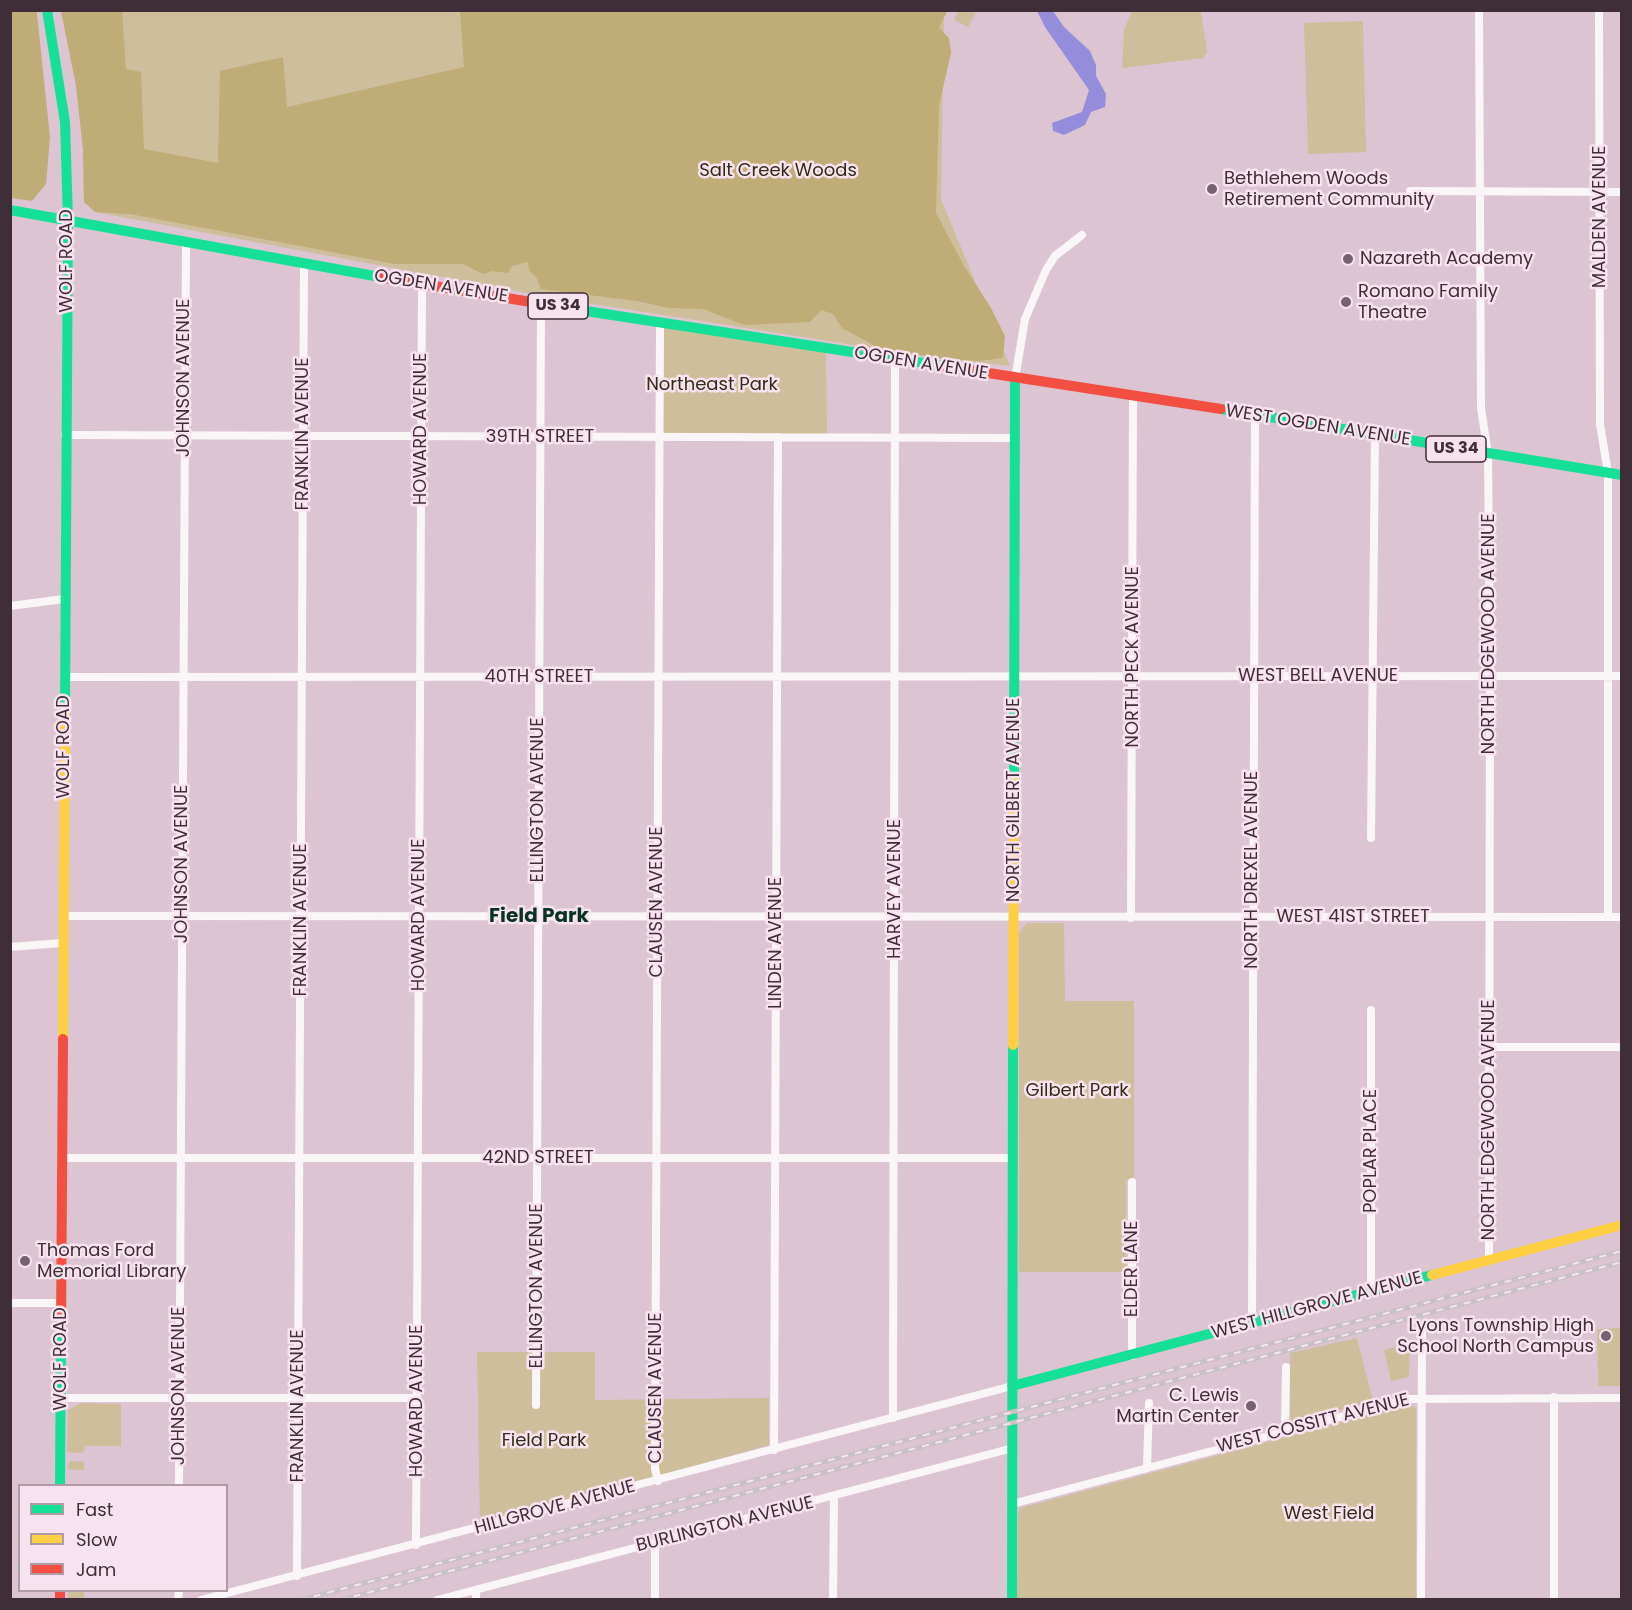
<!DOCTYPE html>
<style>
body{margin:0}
#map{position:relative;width:1632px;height:1610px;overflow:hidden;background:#dcc4d2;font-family:Poppins,sans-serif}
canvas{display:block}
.frame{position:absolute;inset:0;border:12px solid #3f2e38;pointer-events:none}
.legend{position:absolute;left:18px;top:1484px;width:210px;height:108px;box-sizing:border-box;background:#f9e2ef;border:2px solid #af9aa6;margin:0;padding:8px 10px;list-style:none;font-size:18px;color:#3f2e38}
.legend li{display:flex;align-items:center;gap:12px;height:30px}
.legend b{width:30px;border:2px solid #af9aa6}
</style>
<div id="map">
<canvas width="1632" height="1610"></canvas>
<div class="frame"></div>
<ul class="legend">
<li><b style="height:8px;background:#16e098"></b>Fast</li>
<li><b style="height:8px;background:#ffcf43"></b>Slow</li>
<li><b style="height:8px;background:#f24e42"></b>Jam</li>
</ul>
</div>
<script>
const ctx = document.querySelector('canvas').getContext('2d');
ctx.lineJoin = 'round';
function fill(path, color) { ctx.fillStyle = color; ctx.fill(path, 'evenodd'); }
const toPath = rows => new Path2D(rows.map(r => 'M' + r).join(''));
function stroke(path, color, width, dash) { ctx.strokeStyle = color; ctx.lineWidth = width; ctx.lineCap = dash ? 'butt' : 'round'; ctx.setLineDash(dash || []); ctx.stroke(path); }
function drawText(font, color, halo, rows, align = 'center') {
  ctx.font = font + ' Poppins,sans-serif'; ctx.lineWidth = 5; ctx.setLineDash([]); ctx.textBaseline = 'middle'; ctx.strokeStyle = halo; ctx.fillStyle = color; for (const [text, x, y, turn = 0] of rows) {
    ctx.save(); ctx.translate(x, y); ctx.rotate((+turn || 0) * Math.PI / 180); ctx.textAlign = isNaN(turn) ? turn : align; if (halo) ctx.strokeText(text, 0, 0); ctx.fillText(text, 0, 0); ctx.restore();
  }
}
fill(toPath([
 [959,10,976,12,968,27,954,20],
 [61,11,944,11,941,199,1010,366,936,358,543,296,95,212,84,202,83,149,76,85],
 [1132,11,1201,11,1207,52,1203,58,1122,68,1124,30],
 [1363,21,1366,152,1308,154,1304,23],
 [664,327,826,352,827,435,662,435],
 [1027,923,1064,923,1065,1001,1134,1001,1134,1180,1126,1180,1126,1272,1019,1272,1019,933],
 [1621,1328,1621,1386,1598,1386,1597,1329],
 [1357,1338,1373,1401,1297,1422,1292,1421,1290,1416,1290,1353],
 [1410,1343,1409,1377,1391,1381,1384,1350],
 [477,1352,595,1352,595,1400,769,1398,769,1445,480,1526],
 [81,1403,121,1404,121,1446,85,1446,84,1452,81,1453,67,1452,68,1410],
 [1410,1404,1416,1408,1416,1599,1017,1599,1018,1514,1020,1508],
 [70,1461,84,1462,84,1470,70,1470,67,1468],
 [68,1590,84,1591,84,1598,120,1599,68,1599]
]), '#cfbe9c');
fill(toPath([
 [11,10,36,11,37,14,50,137,46,184,32,201,11,198],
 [61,11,122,11,126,69,141,72,144,149,218,163,220,71,283,57,287,107,464,67,460,11,947,11,939,28,949,38,951,53,939,105,936,213,964,266,991,308,1005,336,1003,358,979,361,936,358,877,347,842,328,833,314,821,310,810,322,744,325,703,309,669,308,637,301,541,289,537,278,529,270,528,262,512,266,508,273,492,271,483,274,463,264,395,264,130,214,95,212,84,202,83,149,76,85]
]), '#bfac76');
fill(toPath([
 [1037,11,1053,11,1064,27,1090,51,1096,65,1096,76,1106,94,1105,107,1091,112,1085,125,1064,135,1053,131,1052,123,1082,112,1089,90,1045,27]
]), '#958ddc');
stroke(toPath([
 [1479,10,1481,408,1488,454,1490,676,1489,1259],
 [1599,10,1600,424,1608,473,1608,917],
 [1410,191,1622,192],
 [1015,379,1025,319,1046,270,1055,256,1082,235],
 [65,435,1015,438],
 [10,606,64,599],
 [64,677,1622,676],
 [1371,838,1375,434],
 [63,916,1622,917],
 [1131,918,1133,397],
 [10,947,62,943],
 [1489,1047,1622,1047],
 [62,1158,1013,1158],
 [1132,1182,1132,1356],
 [1371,1291,1371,1010],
 [10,1303,61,1303],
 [1252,1325,1255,415],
 [1554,1397,1554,1600],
 [61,1398,417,1398],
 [536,1405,541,303],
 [893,1418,895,360],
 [1285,1431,1286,1367],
 [774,1450,778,437],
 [1147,1467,1149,1403],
 [658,1481,655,1469,660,323],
 [179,1486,186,243],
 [1012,1504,1408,1399,1622,1398],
 [416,1545,422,285],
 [297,1576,304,264],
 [178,1600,179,1590],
 [201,1600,1012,1386],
 [437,1600,1013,1448],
 [476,1600,476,1590],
 [655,1600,655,1543],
 [833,1600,834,1497],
 [1421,1600,1422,1331]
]), '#faf6f8', 8);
stroke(toPath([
 [47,10,65,122,68,220,65,710],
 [10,210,380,277],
 [573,309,943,366],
 [1221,409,1622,475],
 [1014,782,1015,379],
 [1012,1386,1432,1275],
 [60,1486,61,1329],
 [1012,1600,1013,1045]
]), '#16e098', 10);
stroke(toPath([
 [63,1039,65,710],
 [1013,1045,1014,782],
 [1432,1275,1622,1225]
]), '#ffcf43', 10);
stroke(toPath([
 [380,277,573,309],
 [943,366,1221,409],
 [61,1329,63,1039],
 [60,1590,60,1600]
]), '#f24e42', 10);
const rail = toPath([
 [300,1600,1622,1251],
 [340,1600,1622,1262]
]);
stroke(rail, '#c8c1c5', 4.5);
stroke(rail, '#f9e2ef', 2, [7]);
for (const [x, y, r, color] of [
 [1212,189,6,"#76626e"],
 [1348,259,6,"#76626e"],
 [1346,302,6,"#76626e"],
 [25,1261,6,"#76626e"],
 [1606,1336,6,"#76626e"],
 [1251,1406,6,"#76626e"]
]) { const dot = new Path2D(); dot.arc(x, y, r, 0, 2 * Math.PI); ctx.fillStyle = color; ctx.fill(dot); stroke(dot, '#f9e2ef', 2); }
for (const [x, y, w] of [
 [558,306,60],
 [1456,449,60]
]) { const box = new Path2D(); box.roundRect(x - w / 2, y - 13, w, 26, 4.5); ctx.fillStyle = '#f9e2ef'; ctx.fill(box); stroke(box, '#3f2e38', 1.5); }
drawText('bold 16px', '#3f2e38', null, [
 ["US 34",558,306],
 ["US 34",1456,449]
]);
drawText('18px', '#302d16', '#f9e2ef', [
 ["Salt Creek Woods",778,171],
 ["Northeast Park",712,385],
 ["Gilbert Park",1077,1091],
 ["Field Park",544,1441],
 ["West Field",1329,1514]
]);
drawText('18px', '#3f2e38', '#f9e2ef', [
 ["Bethlehem Woods",1224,179],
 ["Retirement Community",1224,200],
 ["Nazareth Academy",1360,259],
 ["Romano Family",1358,292],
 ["Theatre",1358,313],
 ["Thomas Ford",37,1251],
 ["Memorial Library",37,1272],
 ["Lyons Township High",1594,1326,"right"],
 ["School North Campus",1594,1347,"right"],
 ["C. Lewis",1239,1396,"right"],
 ["Martin Center",1239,1417,"right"]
], 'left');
drawText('18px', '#3f2e38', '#f9e2ef', [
 ["MALDEN AVENUE",1600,217,-90],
 ["WOLF ROAD",67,261,-90],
 ["OGDEN AVENUE",441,287,9],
 ["OGDEN AVENUE",921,364,9],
 ["JOHNSON AVENUE",184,378,-90],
 ["WEST OGDEN AVENUE",1318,426,9],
 ["HOWARD AVENUE",421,429,-90],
 ["FRANKLIN AVENUE",303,434,-90],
 ["39TH STREET",540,437],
 ["NORTH EDGEWOOD AVENUE",1489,634,-90],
 ["NORTH PECK AVENUE",1133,657,-90],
 ["WEST BELL AVENUE",1318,676],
 ["40TH STREET",539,677],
 ["WOLF ROAD",64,747,-90],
 ["ELLINGTON AVENUE",538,800,-90],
 ["NORTH GILBERT AVENUE",1014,800,-90],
 ["JOHNSON AVENUE",182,864,-90],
 ["NORTH DREXEL AVENUE",1252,870,-90],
 ["HARVEY AVENUE",895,889,-90],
 ["CLAUSEN AVENUE",657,902,-90],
 ["HOWARD AVENUE",419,915,-90],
 ["WEST 41ST STREET",1353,917],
 ["FRANKLIN AVENUE",301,920,-90],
 ["LINDEN AVENUE",776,943,-90],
 ["NORTH EDGEWOOD AVENUE",1489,1120,-90],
 ["POPLAR PLACE",1371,1151,-90],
 ["42ND STREET",538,1158],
 ["ELDER LANE",1132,1269,-90],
 ["ELLINGTON AVENUE",537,1286,-90],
 ["WEST HILLGROVE AVENUE",1317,1306,-15],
 ["WOLF ROAD",61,1359,-90],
 ["JOHNSON AVENUE",179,1386,-90],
 ["CLAUSEN AVENUE",656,1388,-90],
 ["HOWARD AVENUE",417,1401,-90],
 ["FRANKLIN AVENUE",298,1406,-90],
 ["WEST COSSITT AVENUE",1313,1424,-14],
 ["HILLGROVE AVENUE",555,1508,-15],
 ["BURLINGTON AVENUE",725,1525,-14]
]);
drawText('bold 20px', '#053422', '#f9e2ef', [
 ["Field Park",539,917]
]);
</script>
